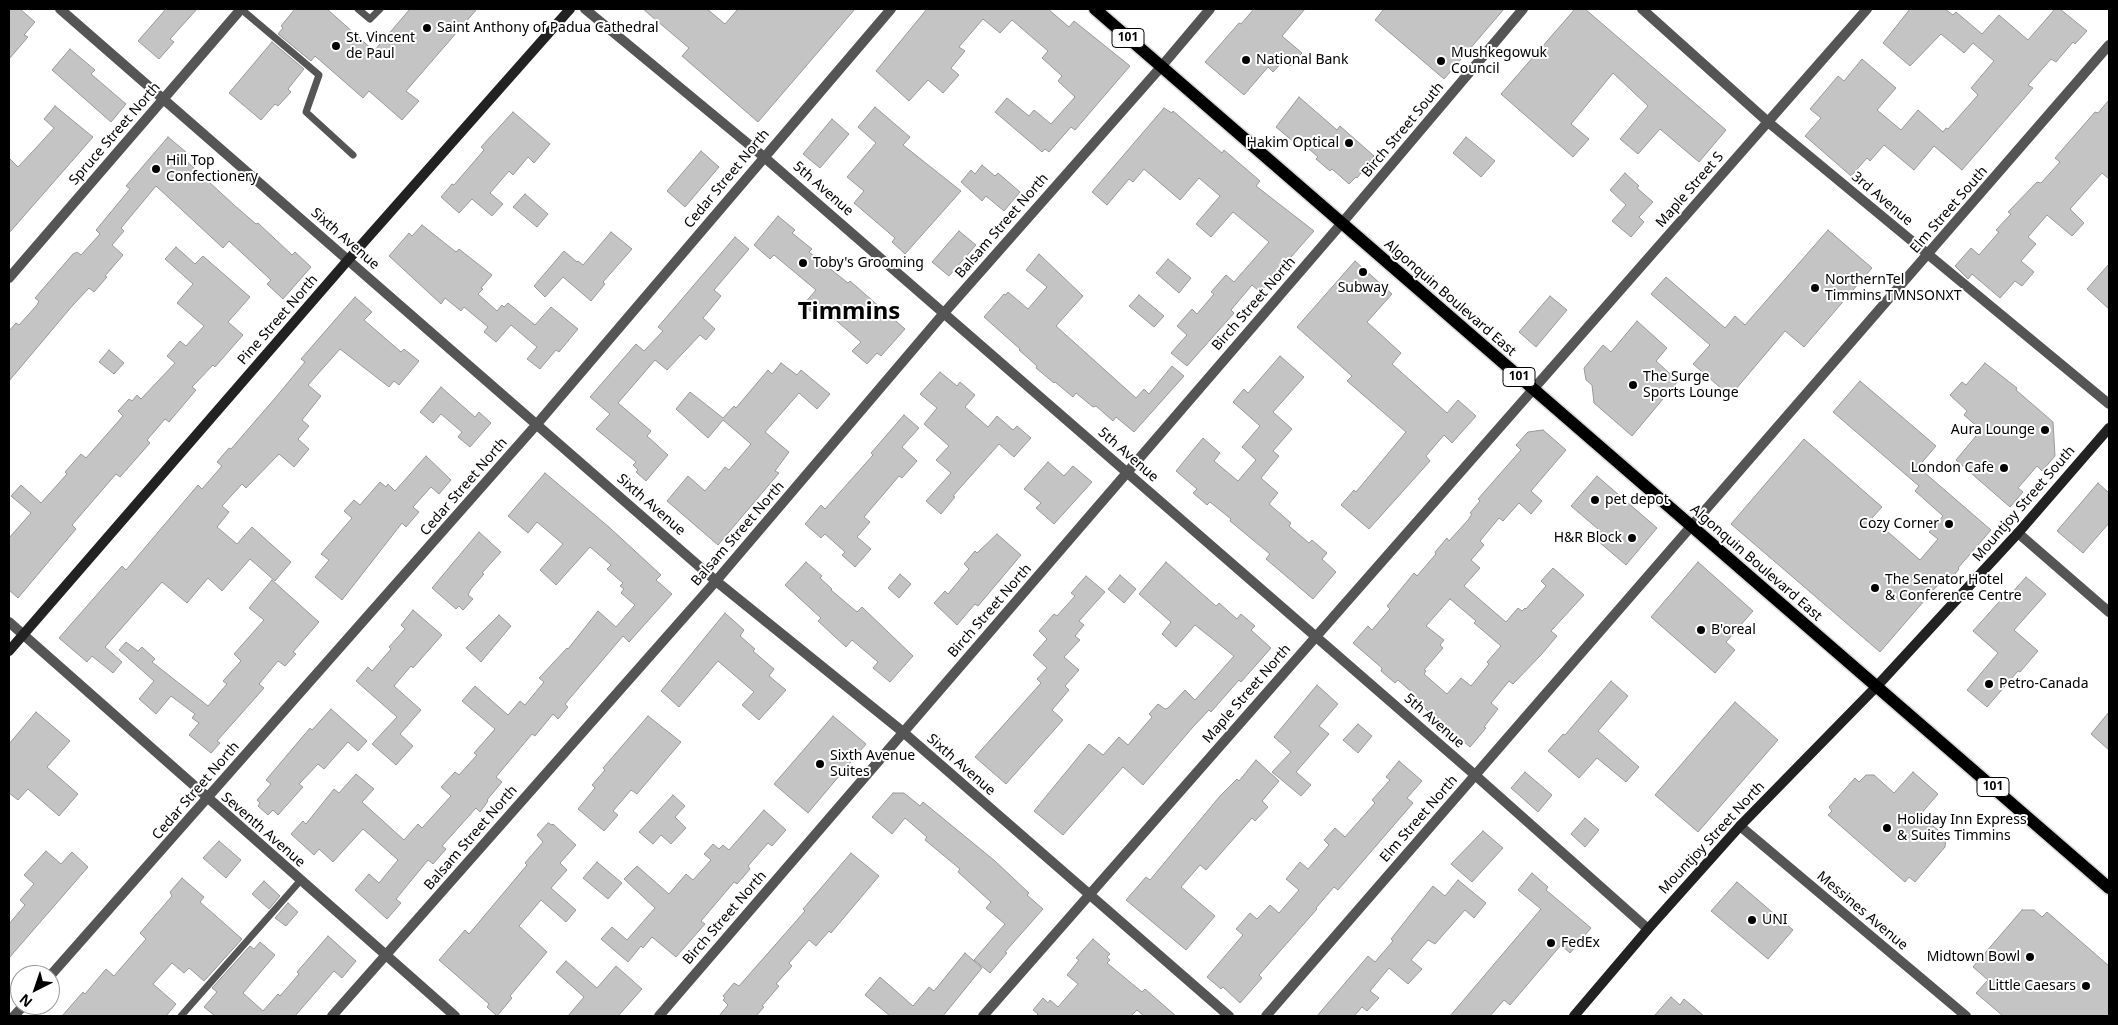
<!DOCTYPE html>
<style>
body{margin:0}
#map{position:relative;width:2118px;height:1025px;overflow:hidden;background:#fff;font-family:"Noto Sans",sans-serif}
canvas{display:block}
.frame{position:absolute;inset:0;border:10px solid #000;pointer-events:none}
.north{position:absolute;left:10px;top:965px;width:50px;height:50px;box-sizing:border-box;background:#fff;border:1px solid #999;border-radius:50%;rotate:221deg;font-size:14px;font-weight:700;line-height:20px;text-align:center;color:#000}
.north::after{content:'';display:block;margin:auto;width:18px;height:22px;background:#000;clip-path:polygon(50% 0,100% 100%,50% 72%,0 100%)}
</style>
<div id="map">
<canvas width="2118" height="1025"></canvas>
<div class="frame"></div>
<div class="north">N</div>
</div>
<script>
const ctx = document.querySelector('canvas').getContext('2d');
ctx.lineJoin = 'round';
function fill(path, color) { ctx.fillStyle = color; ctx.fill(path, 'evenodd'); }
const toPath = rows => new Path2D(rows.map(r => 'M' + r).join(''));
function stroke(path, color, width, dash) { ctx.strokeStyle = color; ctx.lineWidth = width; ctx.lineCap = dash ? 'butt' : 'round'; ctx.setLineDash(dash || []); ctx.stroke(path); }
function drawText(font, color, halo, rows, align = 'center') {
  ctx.font = font + ' "Noto Sans",sans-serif'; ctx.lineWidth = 4; ctx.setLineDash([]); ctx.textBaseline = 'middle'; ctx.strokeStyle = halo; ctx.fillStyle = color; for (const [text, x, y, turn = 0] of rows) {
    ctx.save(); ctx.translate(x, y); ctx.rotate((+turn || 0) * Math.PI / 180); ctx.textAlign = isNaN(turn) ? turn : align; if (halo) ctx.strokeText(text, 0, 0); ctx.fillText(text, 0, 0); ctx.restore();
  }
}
const building = toPath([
 [9,9,20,9,35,22,24,35,28,37,9,59,9,9],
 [166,9,197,9,170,39,174,42,159,59,138,41,166,9],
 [295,9,327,9,374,51,410,9,477,9,406,91,419,101,402,120,369,91,363,98,315,56,311,61,278,34,283,28,281,26,295,9],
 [643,9,707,9,725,24,738,9,855,9,758,122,682,56,689,48,643,9],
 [927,9,1048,9,1069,27,1074,21,1130,66,1075,130,1071,127,1049,152,1045,149,1042,152,995,112,1007,98,1029,116,1034,110,1051,124,1075,97,1058,81,1062,76,1042,58,1048,51,1012,20,1000,33,983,19,959,47,965,51,951,68,959,75,943,93,928,80,909,101,876,71,927,9],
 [1254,9,1305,9,1282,36,1302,53,1290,66,1284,60,1273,72,1268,67,1244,95,1205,62,1239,23,1241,24,1254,9],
 [1384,9,1504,9,1444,79,1375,20,1384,9],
 [1575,9,1585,9,1726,130,1699,162,1660,129,1638,154,1620,139,1648,106,1613,73,1571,124,1589,139,1573,157,1501,94,1575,9],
 [1910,9,1945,9,1953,15,1956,12,1982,34,1999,15,2028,40,2055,9,2060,9,2087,31,2075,44,2073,42,2056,62,2051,59,2028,85,2033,88,1962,170,1934,146,1914,170,1884,145,1870,161,1867,158,1851,176,1805,136,1821,118,1810,109,1838,76,1844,81,1862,59,1896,88,1877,110,1901,130,1918,110,1943,132,1946,128,1948,129,1978,95,1971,88,1994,61,1973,43,1964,53,1941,34,1910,66,1883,43,1910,9],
 [272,42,304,69,288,89,291,92,278,106,275,104,261,120,229,93,272,42],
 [70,49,95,70,91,74,126,104,111,122,52,70,70,49],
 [1299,97,1337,130,1340,126,1374,156,1357,178,1356,177,1349,184,1332,169,1330,171,1316,159,1318,157,1298,139,1295,143,1276,127,1299,97],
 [2109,100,2109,179,2102,173,2070,209,2084,223,2072,236,2047,215,2028,237,2036,244,2021,261,2034,272,2022,286,2015,281,2000,298,1972,274,1968,279,1955,266,1971,248,1979,255,1999,232,1996,230,2011,214,2008,212,2037,182,2041,183,2060,162,2055,158,2095,112,2098,113,2109,100],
 [55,106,93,137,9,233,9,158,18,167,35,149,54,128,44,119,55,106],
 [875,107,910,137,903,145,961,191,905,254,892,242,895,238,854,203,864,191,847,177,876,143,858,127,875,107],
 [1164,108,1172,113,1173,111,1222,153,1224,150,1260,181,1256,186,1314,231,1260,292,1252,285,1231,310,1234,313,1187,366,1171,353,1187,335,1177,326,1192,309,1197,314,1214,294,1211,292,1226,275,1234,282,1269,242,1233,212,1211,237,1196,224,1220,196,1199,178,1180,200,1144,169,1133,182,1129,179,1107,205,1092,192,1164,108],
 [513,112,550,144,534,163,528,157,513,175,509,171,490,193,503,204,492,216,472,199,459,213,441,197,452,184,454,185,484,150,481,147,513,112],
 [832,119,849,134,820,168,803,154,832,119],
 [168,137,186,152,182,157,234,205,256,224,258,223,292,255,295,252,311,267,283,299,267,284,271,280,229,241,223,248,156,186,121,228,124,231,112,245,123,255,105,276,107,277,94,292,89,288,73,305,9,381,9,331,16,323,19,325,37,305,39,301,35,298,73,254,77,252,81,255,100,234,96,230,130,189,126,186,168,137],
 [1466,137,1495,161,1481,177,1453,153,1466,137],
 [701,151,719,167,685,207,667,191,701,151],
 [982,165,995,176,998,173,1020,192,1004,211,986,196,982,201,961,182,971,170,975,174,982,165],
 [1625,173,1639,186,1637,188,1653,202,1639,217,1644,222,1631,237,1612,221,1626,205,1610,190,1625,173],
 [525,194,548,214,537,227,513,207,525,194],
 [778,216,795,230,792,233,812,249,809,252,848,283,850,281,905,329,881,356,877,353,867,364,852,351,861,342,824,310,818,317,803,305,816,290,774,255,770,259,754,245,778,216],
 [422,225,456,252,459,249,492,275,481,288,483,289,478,294,497,311,502,305,504,307,508,303,535,325,551,307,578,329,559,352,556,350,540,369,527,359,537,347,511,325,496,342,484,332,488,327,464,307,461,311,445,298,441,304,389,256,409,233,412,236,422,225],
 [1828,230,1872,268,1804,347,1785,331,1730,396,1693,364,1710,345,1651,294,1666,277,1725,328,1735,316,1745,325,1828,230],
 [959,231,976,245,949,276,932,262,959,231],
 [611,232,632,249,603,282,605,284,591,301,563,277,545,297,534,286,564,251,577,262,578,261,583,265,611,232],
 [735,237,749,249,714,290,721,296,703,318,715,329,706,340,700,335,667,370,655,360,618,403,651,431,647,436,668,455,646,481,636,472,638,470,633,465,636,462,596,429,610,414,590,397,636,344,644,351,663,331,658,327,735,237],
 [176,247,195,264,203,256,250,297,228,322,243,335,215,367,213,365,192,387,196,390,169,422,165,419,147,440,150,443,120,477,116,474,72,525,76,529,18,598,9,590,9,538,31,513,11,496,21,485,41,503,67,474,65,472,81,454,86,458,123,416,118,411,129,399,132,401,137,395,141,399,175,363,167,356,180,341,186,346,204,326,177,303,193,284,165,259,176,247],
 [1039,254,1083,296,1056,326,1136,398,1144,389,1149,394,1172,366,1184,376,1134,432,1116,417,1113,421,1096,406,1093,407,1076,393,1073,397,1055,382,1054,383,1036,368,1037,366,1019,350,1020,349,984,317,1004,294,1006,295,1008,292,1028,309,1047,287,1026,270,1039,254],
 [1168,259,1191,278,1179,293,1156,273,1168,259],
 [1355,261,1392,294,1367,322,1401,353,1392,364,1447,413,1458,400,1476,416,1452,443,1444,435,1426,456,1430,461,1369,529,1341,505,1354,490,1356,492,1406,432,1347,381,1352,376,1297,327,1355,261],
 [2109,264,2109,309,2087,289,2109,264],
 [1139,295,1164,316,1154,327,1129,306,1139,295],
 [1550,296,1567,310,1536,347,1519,332,1550,296],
 [355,297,372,312,364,320,401,352,404,349,419,361,399,385,394,381,389,387,340,349,308,385,321,396,302,420,309,426,298,439,309,449,294,467,279,454,246,488,242,484,222,506,229,512,217,527,237,544,252,527,291,562,275,581,250,559,222,591,208,578,187,603,162,582,105,647,122,662,113,673,92,656,87,662,59,638,122,566,126,570,198,485,202,489,222,466,217,462,229,448,231,449,276,397,305,362,301,359,355,297],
 [1637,321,1667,348,1656,361,1678,381,1632,436,1594,403,1592,385,1586,380,1584,368,1603,345,1611,352,1637,321],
 [109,350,124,363,114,374,99,362,109,350],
 [1280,356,1304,377,1273,412,1292,429,1273,451,1279,456,1261,478,1278,493,1269,504,1291,523,1289,526,1309,543,1312,540,1327,553,1322,559,1336,572,1313,599,1266,559,1270,554,1230,521,1231,519,1210,502,1207,505,1193,493,1197,489,1176,471,1203,438,1220,453,1214,461,1238,481,1256,460,1242,447,1260,426,1233,402,1244,389,1248,393,1280,356],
 [781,363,797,375,801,370,830,394,817,409,799,393,765,432,789,452,775,471,779,473,718,545,667,501,688,476,705,491,725,467,729,470,751,444,723,420,708,438,676,409,690,392,723,418,734,406,736,408,768,370,772,374,781,363],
 [1985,363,2017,388,2016,390,2053,422,2055,456,2042,471,2037,466,2018,488,2023,492,2010,507,1956,460,1981,430,1964,415,1967,411,1950,395,1962,382,1966,385,1985,363],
 [940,372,957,386,960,382,975,395,965,407,988,427,997,416,1013,430,1017,426,1031,438,1014,457,999,444,953,496,955,497,941,514,926,501,951,473,936,460,949,446,924,424,937,408,920,394,940,372],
 [1860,381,1936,446,1918,467,1991,530,1958,568,1959,569,1947,584,1943,579,1880,652,1731,524,1804,439,1882,507,1872,518,1920,560,1938,539,1929,532,1943,516,1915,491,1919,486,1833,412,1860,381],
 [441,387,475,417,479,412,491,423,470,447,458,437,462,432,441,414,433,423,420,412,441,387],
 [904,415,919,428,902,447,917,461,902,478,899,476,864,517,870,522,857,537,871,549,855,567,842,555,845,552,825,534,821,538,805,524,821,505,825,509,873,455,871,453,904,415],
 [1543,430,1566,450,1531,491,1542,501,1531,514,1519,503,1503,521,1499,518,1480,541,1484,545,1471,560,1480,568,1464,586,1506,622,1518,608,1522,611,1525,608,1526,609,1546,586,1541,581,1553,568,1584,595,1551,631,1557,636,1541,655,1513,684,1509,681,1491,703,1498,709,1484,727,1486,728,1470,747,1420,704,1423,702,1398,680,1395,683,1381,671,1382,668,1353,643,1368,626,1372,630,1390,609,1387,606,1414,573,1417,576,1436,554,1435,552,1447,538,1449,541,1468,520,1472,514,1470,513,1480,501,1478,499,1521,450,1516,445,1528,432,1543,430],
 [1450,599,1476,621,1474,623,1501,646,1487,662,1489,664,1471,686,1461,678,1447,694,1424,674,1426,671,1424,670,1443,648,1440,645,1444,640,1426,626,1450,599],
 [426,456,451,480,439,494,431,487,413,507,419,512,406,527,402,523,342,600,315,577,329,560,321,554,352,518,344,511,354,500,360,505,380,482,386,487,388,484,395,491,426,456],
 [1048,462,1064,476,1073,466,1092,482,1054,524,1036,508,1041,503,1024,489,1048,462],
 [545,473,610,528,661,575,656,580,672,594,629,642,623,636,565,704,568,707,558,719,553,714,535,736,532,734,496,777,502,782,487,800,488,801,480,812,476,808,442,846,446,849,433,864,428,860,396,899,401,903,387,919,355,890,369,874,379,883,398,860,363,829,333,862,319,849,314,855,291,834,303,821,306,824,334,789,339,793,356,774,374,789,362,802,404,840,418,824,422,828,451,796,441,787,455,772,459,775,477,755,474,753,495,729,462,701,475,686,508,715,520,701,525,705,544,682,539,678,541,676,567,648,568,649,598,611,616,627,635,605,621,593,624,589,620,586,623,583,607,569,611,565,590,547,556,585,540,570,563,544,537,522,528,533,508,516,545,473],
 [1597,476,1657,528,1626,565,1592,536,1598,529,1571,506,1597,476],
 [2098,483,2109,493,2109,523,2083,553,2057,531,2098,483],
 [479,532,501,552,482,573,484,574,471,589,468,595,473,599,463,610,459,606,456,609,432,588,479,532],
 [997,534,1021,555,978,606,975,604,957,625,934,603,945,591,948,594,969,569,964,564,975,551,977,553,997,534],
 [806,562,822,576,820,578,832,589,831,590,857,612,862,607,913,656,890,682,873,668,878,662,852,640,846,647,818,621,821,618,785,585,806,562],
 [1166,562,1216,606,1219,603,1237,619,1241,614,1255,626,1251,630,1271,648,1241,682,1239,680,1211,712,1209,710,1193,727,1143,785,1123,767,1063,835,1034,811,1089,744,1103,755,1119,737,1128,745,1152,717,1149,714,1158,704,1165,709,1168,708,1185,690,1195,700,1234,656,1195,625,1176,647,1162,634,1171,622,1139,594,1166,562],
 [1698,562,1753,611,1726,642,1735,650,1715,673,1651,617,1698,562],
 [900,574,911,584,899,598,888,588,900,574],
 [1120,575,1136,589,1124,603,1108,589,1120,575],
 [1086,576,1105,592,1079,621,1084,625,1075,636,1080,640,1064,657,1079,670,1065,686,1069,690,1052,710,1063,720,1006,784,975,757,1041,683,1037,679,1047,668,1033,655,1047,639,1039,631,1054,614,1057,616,1075,596,1071,593,1086,576],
 [2026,577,2046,594,2014,630,2038,651,2020,672,2018,671,1987,707,1967,690,1998,653,1973,631,2007,593,2010,595,2026,577],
 [272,580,319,622,293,652,296,654,285,666,278,661,259,684,264,688,217,741,220,743,211,753,189,735,199,723,192,718,195,714,171,696,156,714,139,699,154,681,119,650,126,642,138,651,142,647,155,659,152,662,208,706,227,684,223,681,241,661,234,654,264,620,249,608,272,580],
 [413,610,442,635,413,668,411,666,394,686,421,710,400,734,413,746,396,765,372,744,397,717,356,681,368,667,372,671,391,649,389,647,405,629,401,625,413,610],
 [725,613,744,630,740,636,755,649,753,651,774,669,769,676,786,690,759,720,742,705,754,692,718,661,679,707,661,691,725,613],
 [499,615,511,626,481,662,466,648,499,615],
 [1611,681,1628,696,1598,731,1639,767,1626,782,1597,758,1579,778,1548,751,1563,734,1565,735,1611,681],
 [1317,685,1338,704,1319,726,1329,734,1296,772,1311,785,1301,796,1272,772,1291,752,1274,737,1317,685],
 [1735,702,1778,740,1698,832,1655,795,1735,702],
 [331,709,367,741,358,751,348,742,324,769,318,764,299,784,303,787,278,815,273,810,268,815,258,806,260,803,257,800,271,784,266,780,310,728,312,730,331,709],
 [36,712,70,741,47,767,78,794,59,816,28,789,18,800,9,793,9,744,36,712],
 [2109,712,2109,750,2091,734,2109,712],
 [648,716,681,742,637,794,631,790,613,811,618,815,604,831,578,809,595,788,592,785,605,770,603,768,648,716],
 [833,716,866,744,808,813,774,784,833,716],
 [1358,724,1372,736,1358,753,1343,740,1358,724],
 [1256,760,1279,781,1262,801,1268,807,1255,821,1252,818,1206,870,1200,865,1181,887,1215,916,1186,950,1126,900,1146,877,1150,880,1220,796,1237,779,1239,781,1256,760],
 [1399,761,1422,781,1407,798,1413,803,1338,890,1334,887,1316,908,1317,909,1259,975,1262,978,1240,1003,1223,987,1221,989,1207,977,1243,935,1236,929,1250,913,1257,919,1270,905,1279,913,1299,890,1286,879,1300,862,1308,869,1329,845,1324,840,1335,828,1345,837,1375,803,1372,800,1390,780,1386,777,1399,761],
 [1525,772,1552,795,1538,812,1511,788,1525,772],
 [1913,772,1938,794,1920,815,1946,837,1945,847,1915,882,1909,877,1905,882,1828,815,1832,811,1829,807,1855,778,1859,782,1866,775,1874,775,1894,793,1913,772],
 [893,793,904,793,920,806,923,802,995,861,1029,893,1027,895,1043,909,1005,952,1007,953,990,973,974,960,1005,924,986,908,991,902,958,872,960,869,925,840,927,837,905,818,892,834,872,817,893,793],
 [673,795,685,806,675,817,686,828,671,844,661,835,653,844,639,832,673,795],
 [764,810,786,830,772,846,768,843,748,866,750,869,737,884,734,882,701,921,705,924,676,957,652,937,643,948,641,946,628,962,601,939,612,927,627,940,655,908,624,879,637,866,669,894,686,874,693,880,711,860,704,854,713,844,719,849,723,845,729,850,764,810],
 [1585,818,1599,830,1585,847,1571,834,1585,818],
 [548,823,552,825,553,824,576,845,560,863,567,870,551,888,576,910,566,922,541,900,519,926,547,952,510,996,512,998,497,1016,487,1007,489,1004,439,960,465,930,469,934,527,865,525,863,543,842,537,835,548,823],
 [1483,831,1503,848,1472,882,1451,864,1483,831],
 [219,841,241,860,226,878,203,858,219,841],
 [46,851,61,864,72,852,88,867,9,958,9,924,25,905,20,900,34,884,24,875,46,851],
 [851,853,879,876,831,933,829,931,816,946,809,940,789,963,792,966,776,984,779,986,762,1006,764,1007,756,1016,719,1016,728,1005,723,1000,725,998,723,996,734,983,739,986,805,911,803,909,851,853],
 [597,862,622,883,608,899,583,878,597,862],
 [1532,873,1548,887,1546,890,1591,928,1570,953,1561,945,1510,1005,1504,1000,1490,1016,1450,1016,1541,909,1518,890,1532,873],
 [182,878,204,897,200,902,242,939,204,981,189,968,184,973,172,963,153,984,176,1004,166,1016,62,1016,83,992,85,994,106,969,114,976,146,939,140,933,172,896,170,892,182,878],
 [1458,880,1486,903,1474,918,1465,910,1435,944,1428,940,1411,960,1422,969,1408,984,1389,968,1370,991,1379,998,1367,1011,1362,1007,1354,1016,1317,1016,1368,956,1375,962,1393,941,1391,939,1433,886,1445,896,1458,880],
 [264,881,280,896,269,909,252,894,264,881],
 [1737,882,1793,930,1768,959,1711,911,1737,882],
 [288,903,298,912,286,926,275,918,288,903],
 [2022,910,2034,910,2042,917,2047,912,2109,966,2109,1016,2003,1016,1976,993,1988,980,1973,967,2022,910],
 [328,936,356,961,342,978,334,971,295,1016,215,1016,204,1007,217,992,212,988,250,946,254,949,260,942,275,955,243,993,263,1011,278,994,280,996,299,974,297,972,328,936],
 [1093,939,1110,954,1107,957,1110,960,1107,963,1142,992,1145,989,1176,1016,1144,1016,1137,1010,1131,1016,1036,1016,1038,1014,1033,1010,1043,998,1048,1003,1050,1000,1058,1007,1078,984,1067,975,1079,960,1076,958,1093,939],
 [965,953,982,968,943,1016,890,1016,865,995,880,977,913,1006,929,987,934,991,965,953],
 [566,961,597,988,616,966,642,989,618,1016,568,1016,584,997,556,972,566,961],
 [1671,997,1680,1005,1684,999,1704,1016,1654,1016,1671,997]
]);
fill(building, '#c4c4c4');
stroke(building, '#999', 1);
const primary = toPath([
 [1095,9,2109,888]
]);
stroke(primary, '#dbdbdb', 15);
stroke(toPath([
 [241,9,319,75,306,112,353,155],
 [358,9,370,19,380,9],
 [181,1016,300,881]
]), '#555', 7);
stroke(toPath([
 [60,9,716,581,903,732,1229,1016],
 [585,9,764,157,1475,775,1648,929],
 [1642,9,1768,122,2109,404],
 [9,278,241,9],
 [2018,533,2109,612],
 [9,622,455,1016],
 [1740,826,1966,1016],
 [50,976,537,424,891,9],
 [14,1016,24,1005],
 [332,1016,716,581,944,313,1161,67,1210,9],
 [659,1016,1342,223,1523,9],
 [983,1016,1867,9],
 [1266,1016,2109,45]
]), '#555', 10);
stroke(toPath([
 [9,651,348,260,570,9],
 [1574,1016,1648,929,1740,826,1877,686,2018,533,2109,428]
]), '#222', 10);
stroke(primary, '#000', 12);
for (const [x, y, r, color] of [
 [427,28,5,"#000"],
 [336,46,5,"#000"],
 [1246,60,5,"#000"],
 [1441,61,5,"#000"],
 [1349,143,5,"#000"],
 [156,169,5,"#000"],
 [803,263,5,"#000"],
 [1363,272,5,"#000"],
 [1815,288,5,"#000"],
 [1633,385,5,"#000"],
 [2045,430,5,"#000"],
 [2004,468,5,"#000"],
 [1595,500,5,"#000"],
 [1949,524,5,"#000"],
 [1632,538,5,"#000"],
 [1875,588,5,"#000"],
 [1701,630,5,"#000"],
 [1989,684,5,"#000"],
 [820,764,5,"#000"],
 [1887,828,5,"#000"],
 [1752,920,5,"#000"],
 [1551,943,5,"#000"],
 [2030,957,5,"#000"],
 [2086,986,5,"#000"]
]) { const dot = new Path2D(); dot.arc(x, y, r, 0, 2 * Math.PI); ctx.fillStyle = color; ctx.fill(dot); stroke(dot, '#fff', 2); }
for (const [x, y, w] of [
 [1128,38,32],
 [1519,377,32],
 [1993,787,32]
]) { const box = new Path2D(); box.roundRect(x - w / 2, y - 9.5, w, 19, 4); ctx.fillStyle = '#fff'; ctx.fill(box); stroke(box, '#000', 1); }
drawText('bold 12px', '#000', null, [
 ["101",1128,38],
 ["101",1519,377],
 ["101",1993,787]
]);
drawText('14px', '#000', '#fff', [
 ["Saint Anthony of Padua Cathedral",437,28],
 ["St. Vincent",346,38],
 ["de Paul",346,54],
 ["Mushkegowuk",1451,53],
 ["Council",1451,69],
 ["National Bank",1256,60],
 ["Hakim Optical",1339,143,"right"],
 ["Hill Top",166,161],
 ["Confectionery",166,177],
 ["Toby's Grooming",813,263],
 ["NorthernTel",1825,280],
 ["Timmins TMNSONXT",1825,296],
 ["Subway",1363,288,"center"],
 ["The Surge",1643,377],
 ["Sports Lounge",1643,393],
 ["Aura Lounge",2035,430,"right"],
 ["London Cafe",1994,468,"right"],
 ["pet depot",1605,500],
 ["Cozy Corner",1939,524,"right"],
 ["H&R Block",1622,538,"right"],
 ["The Senator Hotel",1885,580],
 ["& Conference Centre",1885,596],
 ["B'oreal",1711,630],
 ["Petro-Canada",1999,684],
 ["Sixth Avenue",830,756],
 ["Suites",830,772],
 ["Holiday Inn Express",1897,820],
 ["& Suites Timmins",1897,836],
 ["UNI",1762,920],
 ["FedEx",1561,943],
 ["Midtown Bowl",2020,957,"right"],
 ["Little Caesars",2076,986,"right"]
], 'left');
drawText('14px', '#000', '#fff', [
 ["Birch Street South",1403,130,-50],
 ["Spruce Street North",115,134,-49],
 ["Cedar Street North",727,179,-50],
 ["5th Avenue",823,189,41],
 ["Maple Street S",1690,190,-49],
 ["3rd Avenue",1882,199,40],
 ["Elm Street South",1949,210,-49],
 ["Balsam Street North",1002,226,-49],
 ["Sixth Avenue",345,239,41],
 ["Algonquin Boulevard East",1450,298,41],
 ["Birch Street North",1254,304,-49],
 ["Pine Street North",278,320,-49],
 ["5th Avenue",1128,455,41],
 ["Cedar Street North",464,487,-49],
 ["Mountjoy Street South",2024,504,-49],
 ["Sixth Avenue",651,505,41],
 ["Balsam Street North",738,534,-49],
 ["Algonquin Boulevard East",1756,563,41],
 ["Birch Street North",990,611,-49],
 ["Maple Street North",1247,694,-49],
 ["5th Avenue",1434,721,41],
 ["Sixth Avenue",961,765,41],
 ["Cedar Street North",196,791,-49],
 ["Elm Street North",1419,819,-49],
 ["Seventh Avenue",263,830,41],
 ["Balsam Street North",471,838,-49],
 ["Mountjoy Street North",1712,838,-47],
 ["Messines Avenue",1862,911,40],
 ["Birch Street North",725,918,-49]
]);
drawText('bold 24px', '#000', '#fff', [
 ["Timmins",849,312]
]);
</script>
